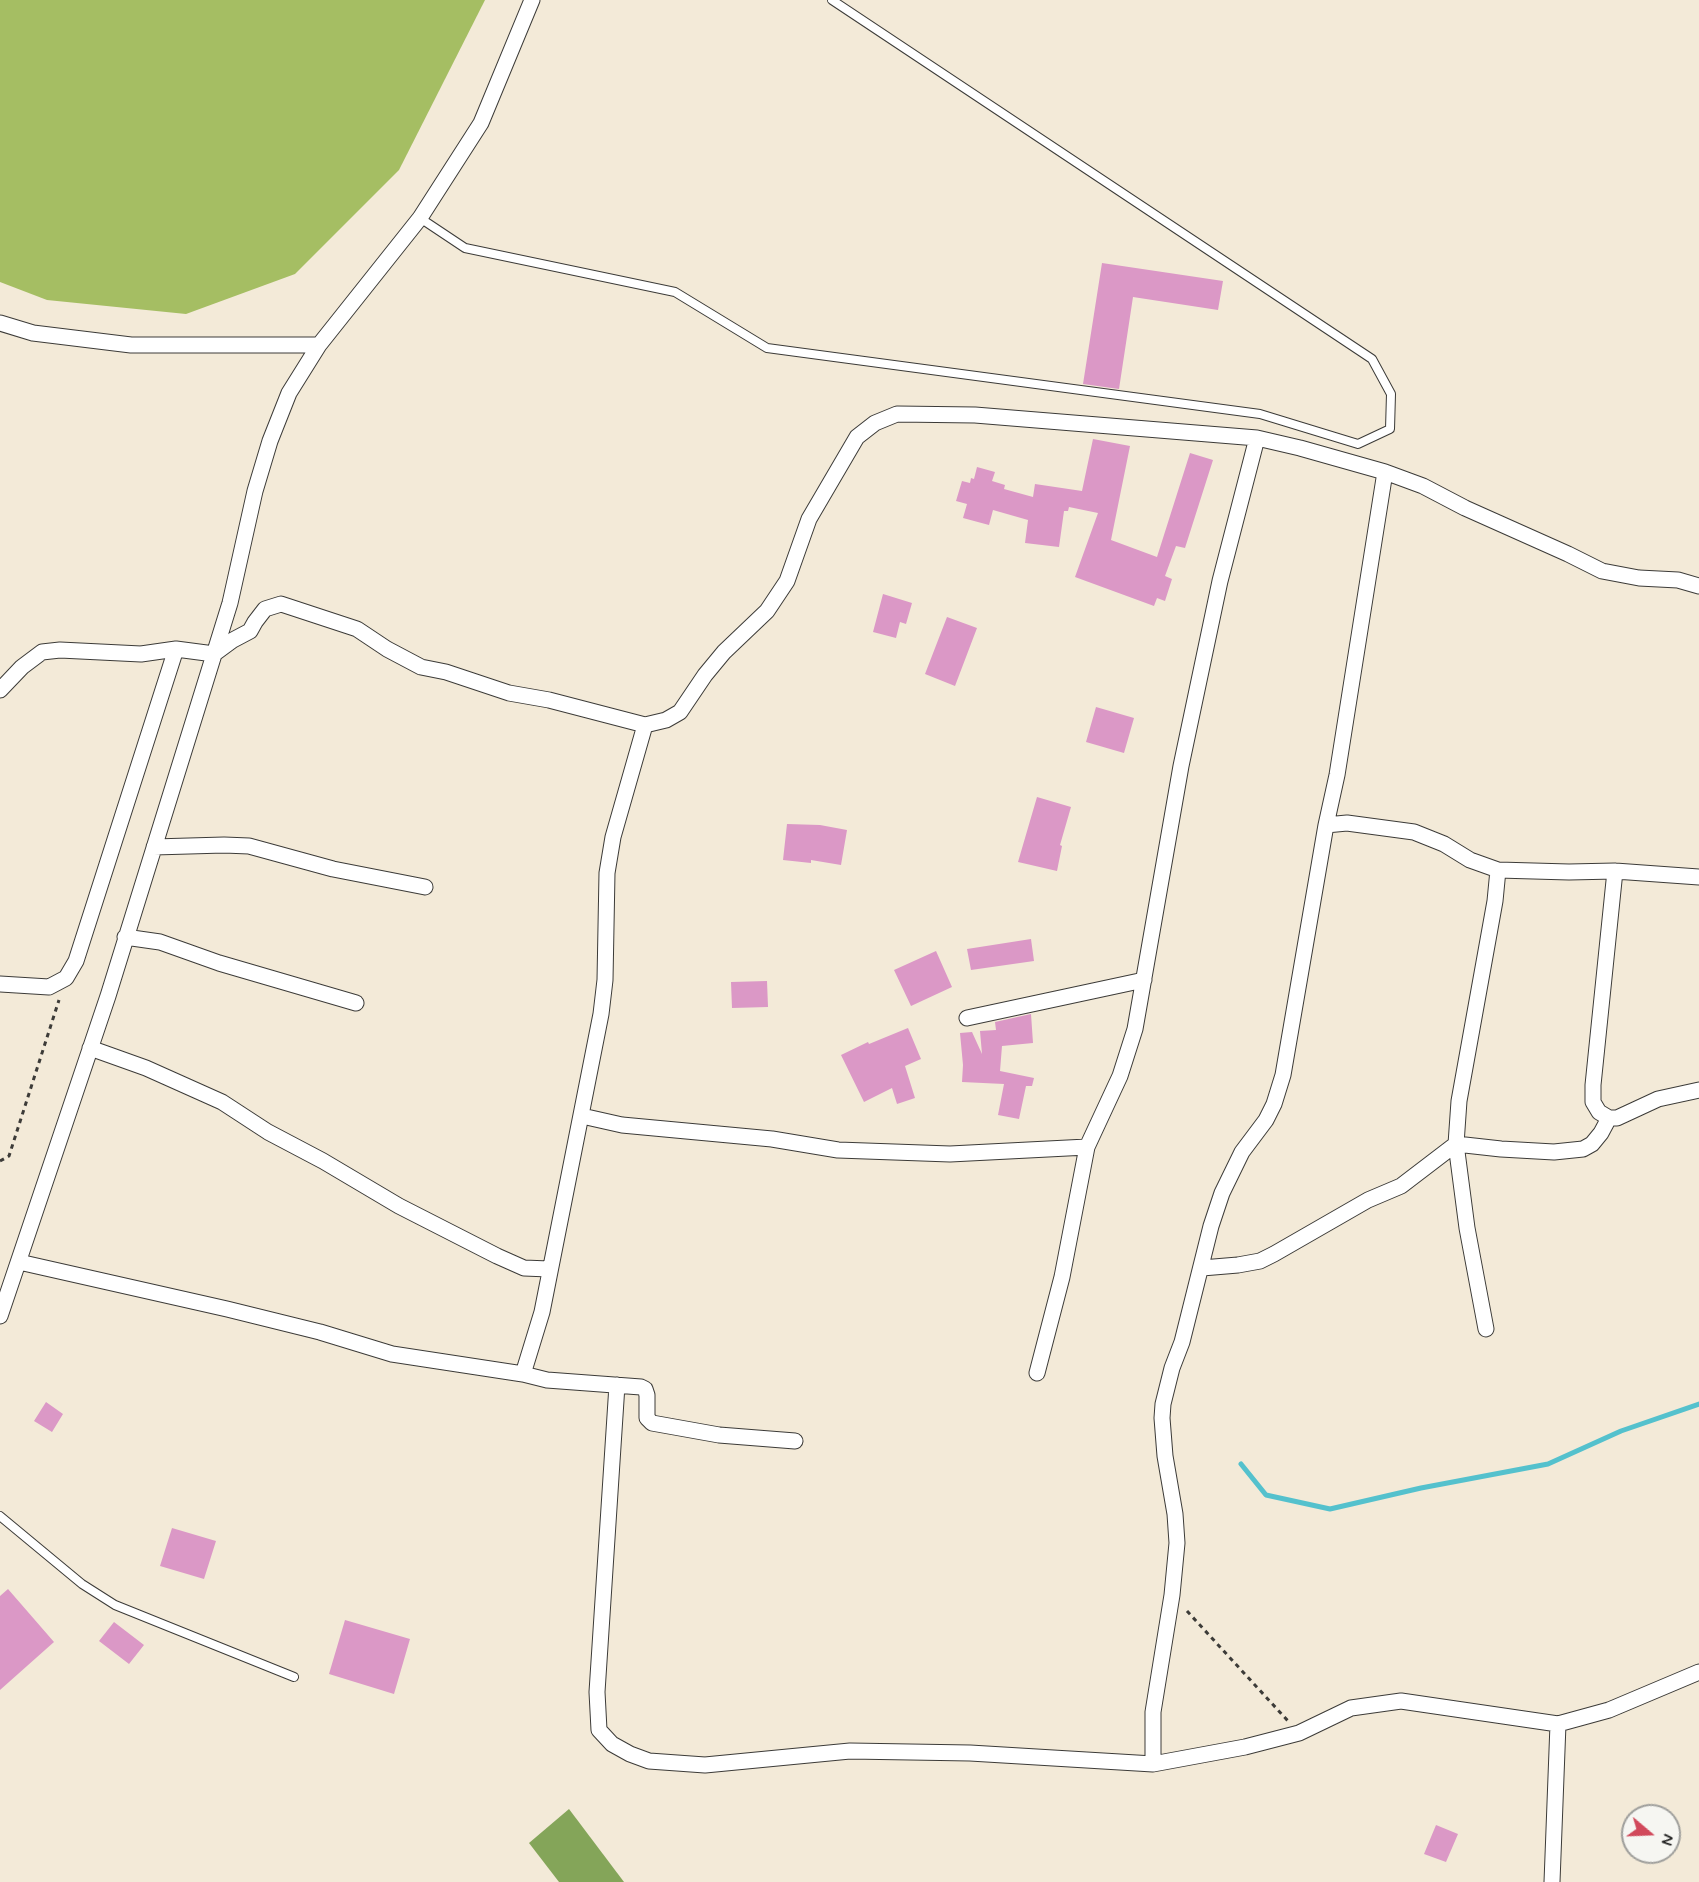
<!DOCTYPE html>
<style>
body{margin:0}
#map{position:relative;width:1699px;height:1882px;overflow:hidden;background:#f3ead8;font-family:Mynerve,sans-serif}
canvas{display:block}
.north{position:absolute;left:1621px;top:1804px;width:60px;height:60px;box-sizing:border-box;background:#f6f6f2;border:2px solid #9f9f9c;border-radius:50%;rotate:109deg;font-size:16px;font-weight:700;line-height:24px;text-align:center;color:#1c1c1c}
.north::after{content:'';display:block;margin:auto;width:21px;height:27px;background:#d1495b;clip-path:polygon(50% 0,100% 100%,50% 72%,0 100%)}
</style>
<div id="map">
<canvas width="1699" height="1882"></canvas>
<div class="north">N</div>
</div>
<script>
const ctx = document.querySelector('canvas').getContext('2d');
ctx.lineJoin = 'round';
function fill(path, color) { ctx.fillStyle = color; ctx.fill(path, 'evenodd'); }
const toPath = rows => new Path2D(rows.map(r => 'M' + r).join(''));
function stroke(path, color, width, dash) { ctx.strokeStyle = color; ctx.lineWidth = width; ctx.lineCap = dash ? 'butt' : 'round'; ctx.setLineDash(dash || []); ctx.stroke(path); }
fill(toPath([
 [0,0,485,0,399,170,295,274,186,314,47,300,0,282]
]), '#a5be63');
fill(toPath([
 [569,1809,624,1882,559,1882,529,1843]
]), '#84a559');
stroke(toPath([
 [1241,1464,1266,1495,1330,1509,1421,1488,1548,1464,1621,1431,1699,1404]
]), '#54c1cd', 5);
fill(toPath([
 [1102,263,1223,281,1218,310,1133,297,1119,389,1083,384],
 [1093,439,1130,446,1111,540,1157,557,1190,453,1213,460,1185,548,1176,546,1165,576,1172,579,1165,601,1157,598,1154,606,1075,577,1098,513,1069,507,1068,511,1064,511,1059,547,1025,543,1028,520,993,510,989,525,963,518,967,504,956,501,962,481,970,483,971,478,974,479,977,467,995,472,992,481,1005,485,1004,489,1033,497,1035,484,1082,491],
 [883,594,912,603,906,624,900,622,896,638,873,632],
 [947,617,977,628,955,686,925,674],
 [1096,707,1134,718,1124,753,1086,742],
 [1037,797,1071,807,1060,845,1062,846,1057,871,1018,862],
 [787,824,820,825,847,830,841,865,811,860,811,863,783,860],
 [1031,939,1034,961,971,970,967,949],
 [936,951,952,987,911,1006,894,970],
 [767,981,768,1007,732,1008,731,982],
 [1031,1014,1033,1043,1002,1046,1000,1071,1034,1078,1032,1086,1026,1086,1019,1119,998,1115,1004,1084,962,1082,963,1065,960,1033,972,1032,982,1054,980,1031,996,1030,995,1022],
 [908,1028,921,1059,905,1066,915,1098,897,1104,892,1088,864,1102,841,1055,868,1042,869,1044],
 [46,1402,63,1414,52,1432,34,1421],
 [172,1528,216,1541,204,1579,160,1566],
 [8,1589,54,1642,0,1690,0,1596],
 [345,1620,410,1639,394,1694,329,1674],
 [114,1622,144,1645,129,1664,99,1641],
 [1436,1825,1458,1834,1446,1862,1424,1854]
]), '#db98c6');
const service = toPath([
 [420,218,465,248,675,292,767,348,1260,414,1358,444,1390,429,1391,394,1372,359,832,0],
 [0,1516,82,1584,115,1605,294,1677]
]);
const minor = toPath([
 [0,323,33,333,131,345,319,345],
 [0,690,22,667,42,652,60,650,141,654,176,649,214,654,233,640,250,631,255,622,265,609,281,604,357,629,387,649,421,667,446,672,509,693,549,700,645,725,666,720,680,712,705,675,724,652,767,611,787,581,809,519,857,437,875,423,897,414,975,415,1257,438,1300,448,1385,472,1423,486,1465,508,1568,554,1602,571,1639,578,1678,580,1699,586],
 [645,725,613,837,607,873,605,980,601,1014,542,1312,523,1374,547,1380,641,1387,645,1389,647,1395,647,1418,652,1423,719,1435,795,1441],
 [1326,825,1347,823,1414,832,1444,844,1470,860,1498,870,1569,872,1615,871,1699,877],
 [154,847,224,845,249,846,333,869,425,887],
 [1615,871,1593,1085,1593,1102,1599,1112,1609,1118,1617,1118,1658,1099,1699,1090],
 [125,937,160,942,219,963,356,1003],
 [0,984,49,987,66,978,76,961,176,649],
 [967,1018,1144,980],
 [90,1048,146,1068,222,1102,268,1132,323,1161,399,1206,497,1256,524,1268,549,1269],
 [582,1116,622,1125,772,1139,838,1150,950,1154,1087,1147],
 [19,1262,227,1309,320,1332,392,1354,523,1374],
 [1202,1268,1238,1265,1260,1261,1274,1254,1368,1200,1401,1186,1456,1144,1501,1149,1554,1152,1583,1149,1592,1144,1601,1133,1609,1118],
 [0,1316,108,996,230,603,255,491,270,441,289,393,319,345,420,218,481,123,532,0],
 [1486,1329,1467,1228,1456,1144,1459,1101,1495,901,1498,870],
 [1037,1373,1062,1277,1087,1147,1120,1076,1135,1029,1181,766,1220,581,1257,438],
 [617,1385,597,1692,599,1730,612,1744,630,1754,649,1761,705,1765,850,1751,970,1753,1153,1764,1245,1747,1299,1733,1351,1708,1401,1701,1558,1724,1609,1710,1699,1672],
 [1153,1764,1153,1712,1172,1595,1177,1543,1175,1514,1165,1456,1162,1418,1163,1404,1172,1368,1182,1342,1211,1226,1222,1193,1242,1152,1266,1120,1274,1104,1283,1075,1326,825,1337,775,1385,472],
 [1552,1882,1558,1724]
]);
stroke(service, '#3c3b38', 10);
stroke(minor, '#3c3b38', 17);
stroke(toPath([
 [0,1161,9,1156,59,1000],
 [1187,1611,1288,1721]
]), '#3c3b38', 3, [4.5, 4.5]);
stroke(service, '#fff', 8);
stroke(minor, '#fff', 15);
</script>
